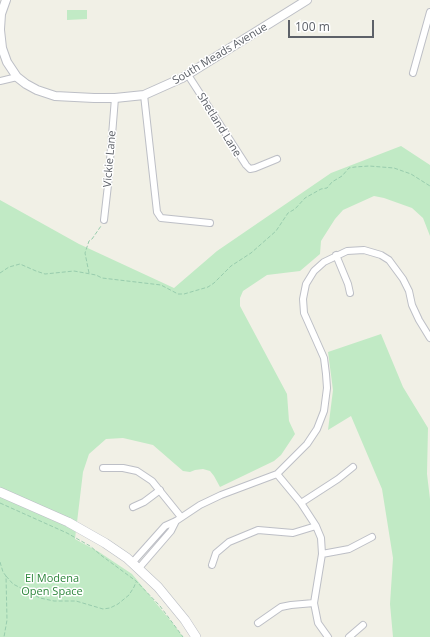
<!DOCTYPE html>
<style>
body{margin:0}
#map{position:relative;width:430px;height:637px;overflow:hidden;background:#f1f0e6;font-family:"Open Sans",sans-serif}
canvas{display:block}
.scale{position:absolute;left:288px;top:20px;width:86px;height:18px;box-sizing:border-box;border:2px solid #5d6168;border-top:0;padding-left:5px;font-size:12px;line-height:14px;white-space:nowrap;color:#5d6168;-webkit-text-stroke:3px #fff;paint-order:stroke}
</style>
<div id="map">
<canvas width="430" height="637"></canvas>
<div class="scale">100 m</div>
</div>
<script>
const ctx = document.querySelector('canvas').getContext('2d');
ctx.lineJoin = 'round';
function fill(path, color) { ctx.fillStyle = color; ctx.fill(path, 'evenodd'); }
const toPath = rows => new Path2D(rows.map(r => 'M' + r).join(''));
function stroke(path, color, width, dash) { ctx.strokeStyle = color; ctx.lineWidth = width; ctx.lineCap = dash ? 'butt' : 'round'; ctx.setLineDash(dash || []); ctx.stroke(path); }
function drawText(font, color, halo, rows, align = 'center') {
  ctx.font = font + ' "Open Sans",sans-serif'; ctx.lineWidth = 3; ctx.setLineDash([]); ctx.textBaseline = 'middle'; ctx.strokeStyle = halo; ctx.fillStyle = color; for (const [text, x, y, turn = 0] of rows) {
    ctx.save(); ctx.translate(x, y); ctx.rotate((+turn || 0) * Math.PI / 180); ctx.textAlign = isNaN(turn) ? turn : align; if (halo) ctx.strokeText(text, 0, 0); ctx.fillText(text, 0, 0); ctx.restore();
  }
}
fill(toPath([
 [67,10,87,10,87,19,67,20],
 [401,146,430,165,430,236,423,218,412,208,384,198,374,196,343,210,335,219,321,241,320,254,300,271,267,275,243,291,240,298,240,306,287,394,289,421,295,434,281,455,274,461,220,487,214,476,210,471,203,469,195,470,190,472,183,471,153,445,123,438,106,439,89,454,83,472,75,539,99,552,132,574,174,625,183,637,0,637,0,200,79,244,174,288,217,251,331,173],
 [381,334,403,387,428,428,427,474,430,499,430,637,393,637,390,604,393,558,382,489,351,416,328,430,333,390,328,352]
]), '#c1eac5');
const minor = toPath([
 [413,73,430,12],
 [188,75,246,165,250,169,255,168,277,159],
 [0,81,17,77],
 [144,95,157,212,161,218,210,223],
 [104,220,108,185,115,98],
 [336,255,348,284,350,293],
 [103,468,123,468,137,471,152,481,181,517],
 [277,474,301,503,316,526,321,538,322,554,314,603,318,623,328,637],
 [301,503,338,479,353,467],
 [133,507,144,502,160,490],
 [322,554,349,549,372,537],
 [132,563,165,526,176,521,200,505,221,495,277,474,307,444,317,429,324,411,327,388,326,374,324,358,304,313,303,299,306,284,314,271,324,262,347,251,364,250,381,255,389,260,403,279,409,291,412,305,419,320,430,338],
 [212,565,216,553,229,542,258,530,293,533,316,526],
 [139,568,171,531,176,521],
 [258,623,281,607,291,605,314,603],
 [349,637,363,625]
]);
const tertiary = toPath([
 [0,29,1,14,6,0],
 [0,30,2,48,7,62,17,77,26,84,37,90,55,96,94,98,115,98,144,95,182,78,307,0]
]);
const secondary = toPath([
 [0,492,68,522,105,543,127,558,158,587,185,620,196,637]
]);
stroke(minor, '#bdbfc6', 8);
stroke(tertiary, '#bdbfc6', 10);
stroke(secondary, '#bbbec5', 10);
stroke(toPath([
 [0,273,9,267,20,264,36,271,45,274,74,271,96,275,102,278,161,285,178,294,184,294,208,287,214,283,231,266,251,253,276,231,288,213,295,209,305,198,321,189,327,188,332,182,342,176,349,168,355,167,369,166,394,168,411,174,430,186],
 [89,273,85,253,89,241,92,239,101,226],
 [0,503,67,533,90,546,102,556,136,581,160,606,183,637],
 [0,562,3,572,6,576,7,620,4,637],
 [6,576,13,584,40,598,54,601,76,601,103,609,110,608,118,604,129,595,134,587,136,582]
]), '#98ccad', 1, [4, 2]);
stroke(minor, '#fff', 6);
stroke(tertiary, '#fff', 8);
stroke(secondary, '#fff', 9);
drawText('11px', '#5d6168', '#fff', [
 ["South Meads Avenue",220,54,-31],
 ["Shetland Lane",219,125,58],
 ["Vickie Lane",110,159,-85]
]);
drawText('11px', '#2d863b', '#fff', [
 ["El Modena",52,579],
 ["Open Space",52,592]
]);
</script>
